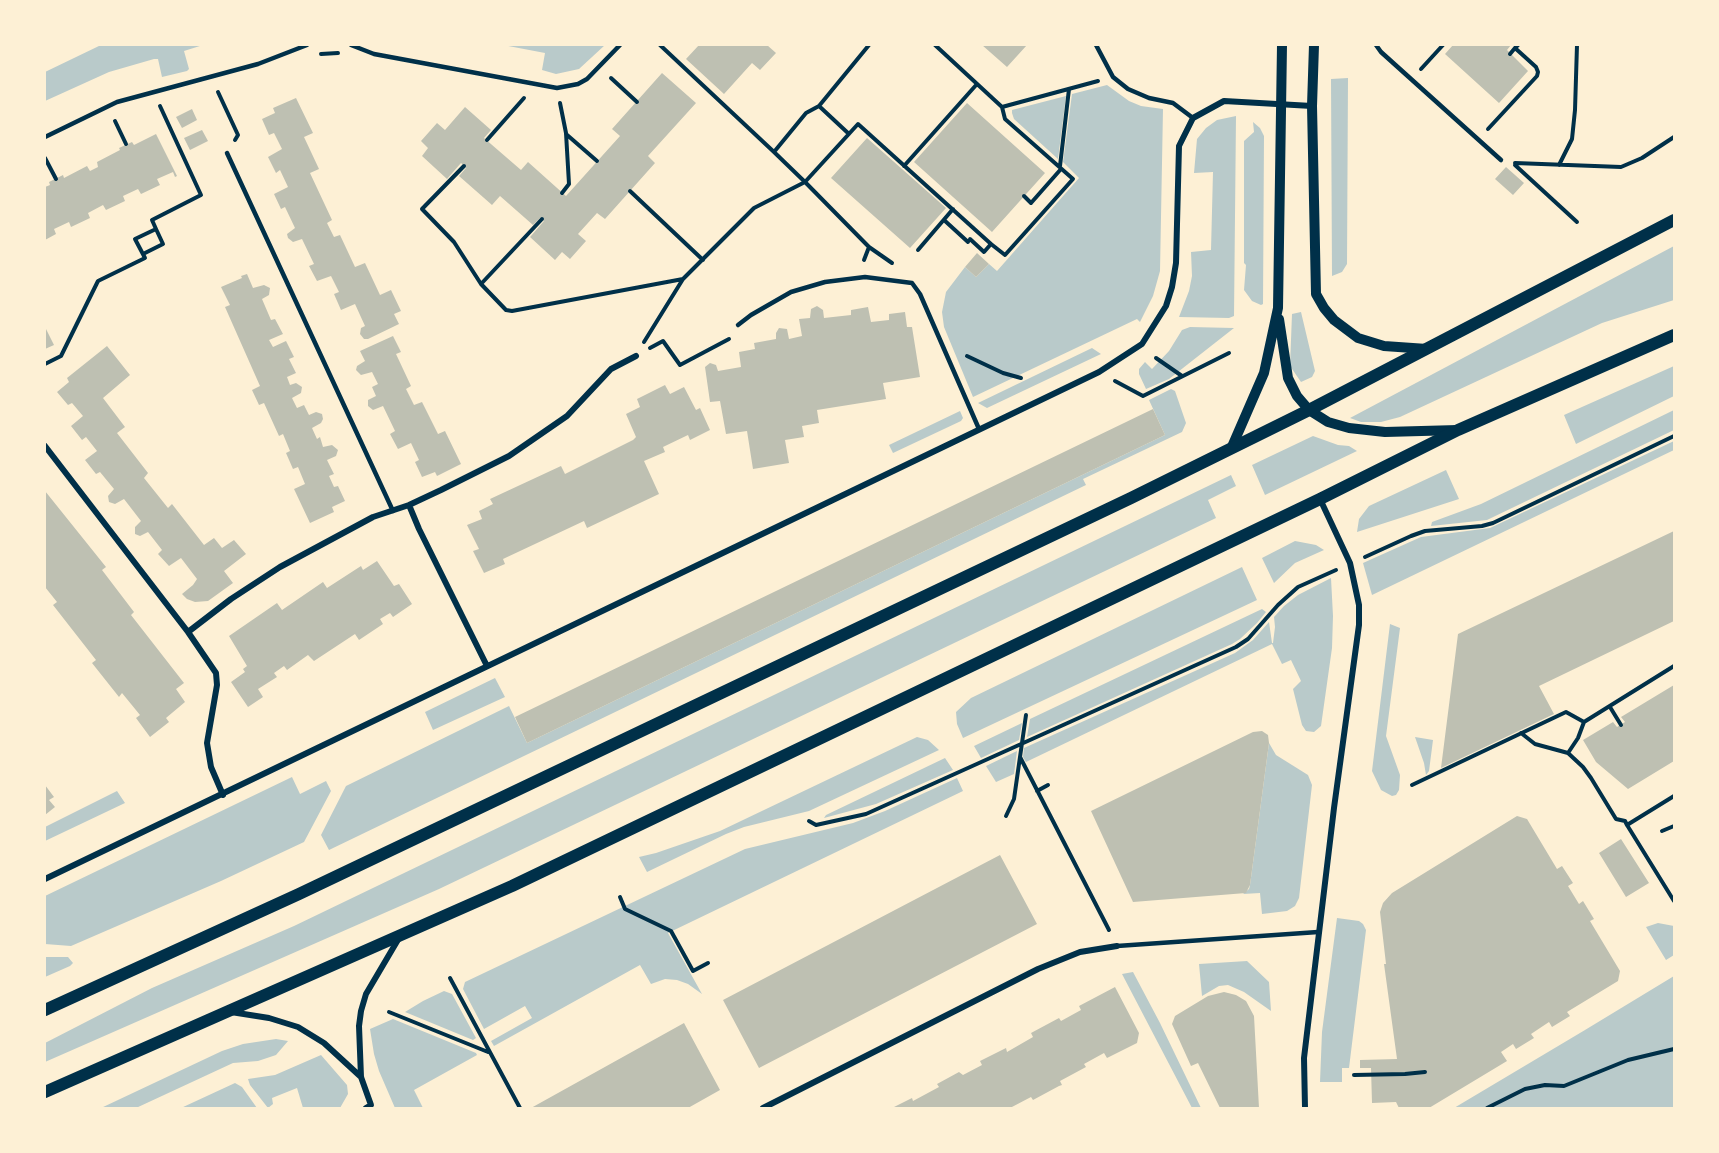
<!DOCTYPE html>
<style>
body{margin:0}
#map{position:relative;width:1719px;height:1153px;overflow:hidden;background:#fdf0d5;font-family:"Nunito Sans",sans-serif}
canvas{display:block}
.frame{position:absolute;inset:0;border:46px solid #fdf0d5;pointer-events:none}
</style>
<div id="map">
<canvas width="1719" height="1153"></canvas>
<div class="frame"></div>
</div>
<script>
const g = document.querySelector('canvas').getContext('2d');
g.lineJoin = 'round';
function paint(path, color) { g.fillStyle = color; g.fill(path, 'evenodd'); }
const shape = rows => new Path2D(rows.map(r => 'M' + r).join(''));
function trace(path, color, width, dash) { g.strokeStyle = color; g.lineWidth = width; g.lineCap = dash ? 'butt' : 'round'; g.setLineDash(dash || []); g.stroke(path); }
paint(shape([
 [101,45,203,45,184,51,189,69,187,71,162,77,158,59,154,59,109,72,45,101,45,72],
 [503,45,605,45,579,69,556,74,542,70,545,53],
 [1348,78,1347,264,1342,272,1332,276,1331,79],
 [1107,85,1129,101,1141,106,1163,109,1160,271,1153,296,1140,322,1137,319,973,397,944,327,942,312,946,292,965,267,976,277,989,264,997,271,1079,178,1063,162,1072,94],
 [1066,96,1058,159,1014,119,1012,113,1012,110],
 [1236,116,1234,316,1229,318,1179,317,1189,291,1192,276,1191,252,1211,250,1213,172,1194,173,1197,139,1206,128,1217,120],
 [1253,122,1260,128,1264,136,1263,304,1261,305,1252,301,1244,290,1246,265,1244,263,1244,141,1254,132],
 [1674,246,1674,300,1602,323,1400,417,1381,422,1361,422,1350,418],
 [1301,312,1315,371,1312,377,1301,382,1290,366,1292,314],
 [1190,327,1234,328,1169,379,1146,389,1139,374,1139,369,1145,362,1152,369,1169,351,1182,330],
 [1092,348,1101,354,987,408,978,403],
 [1674,366,1674,396,1576,444,1564,415],
 [1171,389,1175,391,1186,423,1182,432,1083,479,1086,485,329,850,321,835,346,786,509,706,527,743,1165,435,1149,400],
 [1674,410,1674,430,1487,520,1431,526,1432,522,1481,504],
 [960,411,963,418,961,421,893,453,889,445],
 [1313,436,1338,445,1349,446,1357,451,1265,495,1252,465],
 [1674,441,1674,450,1372,595,1363,563,1421,537,1490,528],
 [1446,470,1459,499,1357,532,1359,519,1369,506],
 [1231,475,1236,486,1208,500,1216,518,439,889,45,1062,45,1043,152,988,294,926],
 [1295,541,1316,545,1324,550,1295,563,1274,583,1262,558],
 [1242,567,1257,600,963,738,957,724,956,712,971,698],
 [1331,578,1333,616,1332,648,1321,726,1314,732,1306,731,1302,725,1293,689,1301,681,1291,660,1282,664,1272,644,1026,762,1023,757,1024,748,1235,653,1253,640,1269,622,1272,643,1273,643,1275,627,1274,617,1284,606,1298,595],
 [1262,609,1266,612,1257,623,1240,639,1232,644,1027,737,1030,719],
 [1390,624,1400,628,1386,736,1400,775,1399,790,1396,795,1392,796,1381,790,1372,771],
 [495,678,505,697,433,730,425,712],
 [1022,723,1019,740,981,758,974,746],
 [917,737,928,740,939,750,809,811,744,827,726,834,647,872,639,857,656,853,720,831],
 [1415,737,1433,740,1429,771,1426,775,1424,763],
 [1269,743,1276,755,1308,775,1312,785,1299,898,1295,906,1287,911,1262,914,1260,893,1243,894,1249,889,1250,885],
 [1017,751,1014,774,996,782,986,766],
 [945,758,953,770,876,804,824,818,826,815],
 [292,777,300,794,326,781,331,791,304,842,221,881,71,946,45,944,45,896],
 [957,778,963,791,668,933,702,994,688,984,677,980,665,979,651,984,640,965,494,1046,491,1041,532,1018,525,1006,484,1029,463,989,465,982,745,849,853,823,885,811],
 [117,791,125,803,45,841,45,827],
 [1337,918,1359,921,1363,924,1366,930,1349,1068,1342,1068,1342,1082,1320,1082,1322,1032],
 [1658,923,1674,926,1674,955,1666,960,1646,927],
 [45,957,68,957,73,963,70,966,45,977],
 [1247,961,1269,982,1271,1011,1244,992,1228,985,1219,986,1202,996,1199,964],
 [1133,972,1160,1023,1201,1108,1192,1108,1122,974],
 [1674,976,1674,1108,1454,1108,1585,1030],
 [444,991,452,994,476,1038,473,1040,405,1012,423,1001],
 [393,1019,476,1053,477,1055,414,1090,423,1108,395,1108,379,1071,374,1054,370,1029],
 [276,1039,288,1041,276,1055,258,1061,233,1063,136,1108,101,1108,222,1051,243,1044],
 [321,1055,347,1085,348,1094,340,1108,303,1108,297,1088,272,1098,273,1104,268,1108,250,1085,248,1079,275,1075],
 [235,1083,242,1087,257,1108,181,1108]
]), '#b9caca');
paint(shape([
 [699,45,767,45,776,53,760,70,752,63,724,94,686,59],
 [982,45,1027,45,1007,67],
 [1453,45,1511,45,1507,50,1528,71,1499,103,1445,54],
 [662,73,696,103,648,156,655,163,605,219,597,213,578,234,586,241,570,259,562,252,555,260,530,237,544,221,540,218,533,225,500,196,492,205,459,176,466,168,461,163,447,179,422,156,428,148,421,141,437,123,445,130,465,107,491,130,484,138,521,170,528,162,566,196,620,136,612,129],
 [296,98,313,133,304,137,319,169,310,173,332,220,327,223,334,237,340,235,355,267,365,263,380,295,391,290,401,311,394,314,399,324,368,339,364,339,360,334,361,328,365,326,355,304,341,310,334,294,339,292,331,276,317,281,309,266,314,264,302,239,293,242,288,238,287,234,295,228,285,207,281,209,274,194,288,187,280,170,276,173,268,157,282,149,274,133,269,135,262,119,275,113,273,108],
 [967,103,1045,173,992,232,914,162],
 [192,109,197,120,182,128,176,117],
 [202,130,208,141,190,150,184,138],
 [156,134,177,176,175,177,173,172,157,179,160,185,141,194,138,189,123,196,125,201,106,210,103,205,88,213,90,218,71,227,69,222,54,229,56,234,45,240,45,187,50,185,49,182,63,175,64,178,87,166,90,171,98,167,97,162,120,150,119,148,132,142,134,145],
 [867,138,946,208,910,248,831,178],
 [1506,167,1524,183,1513,195,1495,179],
 [977,253,989,264,976,277,965,267],
 [247,274,253,288,264,285,270,288,269,295,262,299,271,320,275,319,283,334,269,340,273,347,286,341,294,357,289,359,296,373,287,377,290,385,296,383,302,387,301,393,292,398,297,408,304,405,309,415,316,412,322,414,323,419,321,423,312,428,317,439,320,437,323,447,332,445,338,450,336,456,327,460,334,474,329,476,334,487,338,486,345,501,332,507,334,512,310,523,294,489,305,484,298,467,293,469,286,453,290,451,283,434,279,436,264,403,259,405,252,390,260,386,225,307,230,305,221,287,242,278,241,276],
 [817,306,823,310,824,318,851,315,851,310,868,307,871,322,889,320,889,314,905,312,907,327,912,327,920,377,883,383,886,399,817,410,819,423,802,426,804,437,785,440,789,463,753,469,747,431,726,434,720,401,710,402,705,367,710,363,716,365,718,371,741,367,739,352,755,349,754,343,776,339,776,333,779,328,787,329,789,339,802,336,799,319,810,318,811,309],
 [45,327,54,345,45,349],
 [393,336,401,352,396,354,411,386,406,389,414,405,422,402,438,434,445,431,461,464,437,476,435,472,422,477,415,462,419,460,411,443,398,449,390,434,395,431,383,406,373,410,368,406,368,400,376,396,372,387,378,384,372,372,361,375,356,370,357,366,365,361,360,351],
 [107,346,130,375,103,398,125,427,117,433,148,473,144,478,168,508,172,504,204,545,214,538,222,548,234,540,246,554,224,571,233,583,208,601,195,602,187,599,182,594,193,585,197,579,181,558,169,566,158,554,162,550,148,532,140,536,135,534,135,527,141,521,124,499,115,504,109,502,108,496,114,489,100,472,96,474,85,460,97,451,86,437,82,440,71,426,83,416,72,403,68,405,57,392,69,382,67,378],
 [665,385,670,394,684,387,696,410,700,408,710,430,690,440,688,435,663,447,665,452,644,461,659,494,587,528,584,521,503,559,505,564,484,573,473,551,479,549,467,525,482,519,479,511,493,504,490,499,561,466,565,474,633,440,636,437,626,414,640,407,637,399],
 [1153,409,1165,435,527,743,515,717],
 [45,491,106,567,102,570,134,612,131,615,184,683,176,689,185,702,166,718,169,722,150,737,136,718,140,715,122,693,119,697,92,663,96,660,53,605,57,602,45,587],
 [1674,531,1674,621,1539,686,1554,714,1441,768,1458,634],
 [377,561,394,586,399,584,412,604,393,617,390,613,380,619,383,624,359,640,355,634,314,661,308,655,287,670,284,666,274,673,277,677,258,689,263,697,248,707,231,682,245,672,243,669,247,666,229,636,277,603,282,610,323,582,327,588,361,566,363,570],
 [1674,685,1674,761,1628,789,1596,762,1583,740,1613,722,1617,727,1625,722,1621,717],
 [1262,731,1268,735,1269,743,1250,885,1246,893,1133,902,1091,811,1253,732],
 [45,785,54,797,49,800,55,807,45,815],
 [1517,816,1527,819,1557,869,1562,866,1573,883,1568,886,1579,904,1583,901,1594,919,1590,921,1620,971,1618,981,1567,1012,1570,1016,1552,1027,1549,1022,1531,1034,1534,1038,1516,1049,1513,1044,1501,1052,1507,1061,1429,1108,1399,1108,1396,1102,1372,1103,1371,1068,1360,1068,1360,1060,1397,1059,1384,964,1386,964,1380,912,1383,903,1392,893],
 [1621,839,1649,883,1626,897,1599,853],
 [1000,855,1037,924,759,1068,723,1000],
 [1115,987,1139,1033,1137,1043,1107,1058,1104,1053,1084,1064,1086,1067,1060,1081,1062,1085,1059,1086,1033,1100,1031,1097,1010,1108,892,1108,912,1098,913,1101,939,1087,937,1084,959,1072,963,1075,982,1065,980,1061,1006,1048,1007,1052,1033,1037,1031,1033,1059,1018,1061,1021,1081,1010,1079,1006],
 [1224,992,1236,995,1246,1001,1254,1016,1259,1108,1220,1108,1198,1063,1191,1066,1172,1024,1175,1016,1208,996],
 [684,1023,720,1090,688,1108,531,1108]
]), '#bec0b2');
trace(shape([
 [660,45,774,152],
 [935,45,1002,107,1098,81],
 [321,54,338,53],
 [1510,54,1515,48],
 [1421,69,1443,45],
 [611,78,637,102],
 [218,92,238,135,235,140],
 [560,103,566,133,569,184,562,193],
 [819,106,849,134],
 [115,121,126,144],
 [1488,129,1537,76,1538,72,1536,67,1515,48,1518,45],
 [566,134,597,161],
 [487,140,524,98],
 [45,158,56,179],
 [1515,163,1621,167,1642,158,1674,137],
 [1515,165,1577,222],
 [1559,165,1572,139,1575,110,1577,45],
 [464,166,422,209,454,242,481,284],
 [904,166,977,84],
 [1060,166,1069,89],
 [630,191,703,260],
 [1024,196,1031,203,1061,169],
 [542,219,481,284,506,310,512,311,683,279],
 [944,220,968,242],
 [970,239,984,252,991,244,1005,255,1073,179,1005,119,1002,107],
 [918,250,953,209],
 [143,254,163,244,156,229],
 [864,260,869,247],
 [892,263,869,247,805,182,858,124,991,244],
 [644,342,683,279,754,208,805,182,774,152,806,113,819,106,869,45],
 [650,348,663,341,680,365,729,339],
 [967,356,1003,373,1021,378],
 [1156,358,1182,376],
 [45,364,61,356,98,281,145,258,135,239,156,229,152,220,201,195,160,106],
 [1115,381,1143,396,1229,353],
 [1365,557,1411,536,1425,531,1482,526,1493,523,1674,436],
 [1610,707,1621,725],
 [1521,733,1535,744,1568,753,1578,738,1584,722,1674,666],
 [1568,753,1583,767,1591,778,1616,819,1625,821,1627,825,1674,796],
 [1020,757,1109,930],
 [1412,785,1566,712,1584,722],
 [1037,791,1048,785],
 [1006,816,1014,799,1026,715],
 [809,821,816,825,866,814,1236,647,1248,639,1278,605,1298,587,1336,570],
 [1627,825,1674,901],
 [1662,831,1674,826],
 [620,897,625,909,671,931,693,971,708,963],
 [450,978,520,1108],
 [389,1012,488,1052],
 [1354,1075,1405,1074,1425,1072],
 [1487,1108,1525,1089,1545,1085,1564,1086,1628,1060,1674,1049]
]), '#003049', 4);
trace(shape([
 [351,45,374,54,557,88,578,84,587,79,620,45],
 [1096,45,1113,77,1128,89,1149,98,1173,103,1193,118],
 [1376,45,1381,52,1501,160],
 [45,137,117,102,258,64,307,45],
 [227,153,393,511],
 [738,325,751,315,791,292,825,282,865,277,912,283,920,294,979,429],
 [1117,946,1318,932]
]), '#003049', 4.5);
trace(shape([
 [45,446,188,632,216,673,217,685,207,743,211,767,223,795],
 [409,505,419,529,487,666],
 [188,632,231,599,280,567,373,517,409,505,441,490,509,456,567,416,611,369,636,356],
 [45,879,1099,372,1142,344,1166,306,1172,287,1176,263,1179,146,1193,118,1224,101,1312,106],
 [231,1012,269,1018,298,1027,324,1043,361,1077],
 [366,1108,371,1105,361,1077,359,1026,361,1011,366,994,399,938],
 [763,1108,1038,969,1080,952,1117,946],
 [1305,1108,1304,1058,1334,808,1359,625,1359,605,1350,563,1320,499]
]), '#003049', 6);
trace(shape([
 [1314,45,1312,106,1316,294,1324,308,1334,320,1358,338,1384,346,1427,349],
 [1279,319,1288,378,1297,396,1309,410,1328,422,1349,428,1385,432,1458,430],
 [1231,449,1264,373,1278,308,1282,45]
]), '#003049', 10);
trace(shape([
 [45,1010,299,894,1131,498,1309,410,1674,220],
 [45,1092,512,886,1320,499,1458,430,1674,335]
]), '#003049', 12);
</script>
